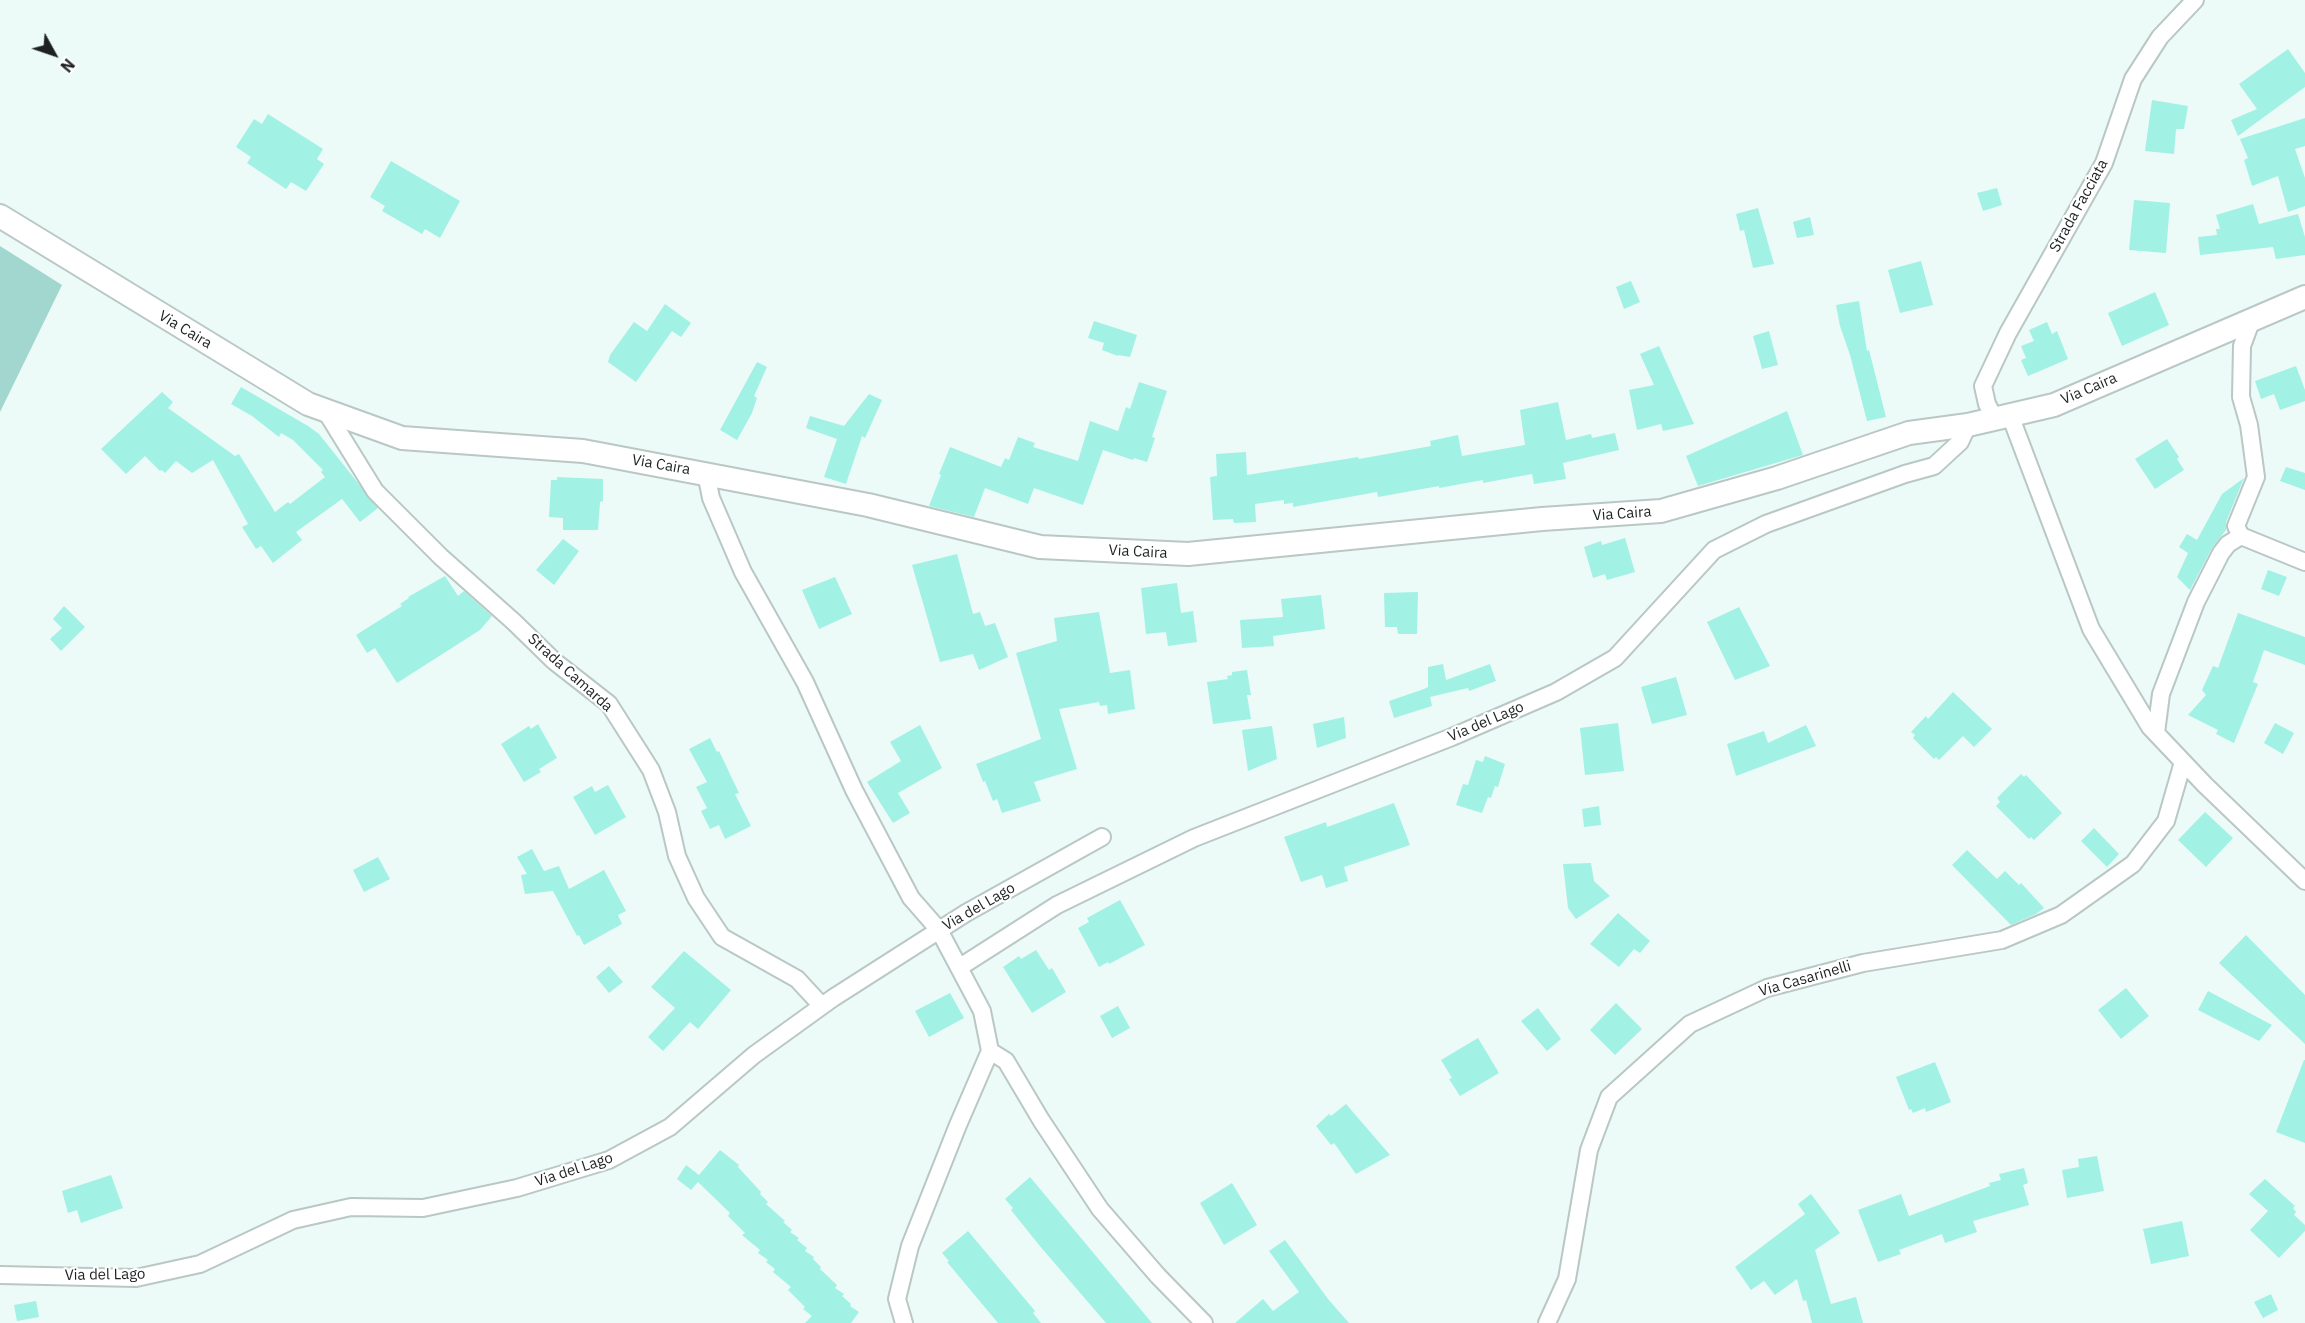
<!DOCTYPE html>
<style>
body{margin:0}
#map{position:relative;width:2305px;height:1323px;overflow:hidden;background:#ecfbf8;font-family:"IBM Plex Sans",sans-serif}
canvas{display:block}
.north{position:absolute;left:24px;top:24px;width:60px;height:60px;-webkit-text-stroke:4px #fff;paint-order:stroke;rotate:130deg;font-size:16px;font-weight:700;line-height:24px;text-align:center;color:#1d2221}
.north::after{content:'';display:block;margin:auto;width:21px;height:27px;background:#1d2221;clip-path:polygon(50% 0,100% 100%,50% 72%,0 100%)}
</style>
<div id="map">
<canvas width="2305" height="1323"></canvas>
<div class="north">N</div>
</div>
<script>
const g = document.querySelector('canvas').getContext('2d');
g.lineJoin = 'round';
function paint(path, color) { g.fillStyle = color; g.fill(path, 'evenodd'); }
const shape = rows => new Path2D(rows.map(r => 'M' + r).join(''));
function trace(path, color, width, dash) { g.strokeStyle = color; g.lineWidth = width; g.lineCap = dash ? 'butt' : 'round'; g.setLineDash(dash || []); g.stroke(path); }
function drawText(font, color, halo, rows, align = 'center') {
  g.font = font + ' "IBM Plex Sans",sans-serif'; g.lineWidth = 4.5; g.setLineDash([]); g.textBaseline = 'middle'; g.strokeStyle = halo; g.fillStyle = color; for (const [text, x, y, turn = 0] of rows) {
    g.save(); g.translate(x, y); g.rotate((+turn || 0) * Math.PI / 180); g.textAlign = isNaN(turn) ? turn : align; if (halo) g.strokeText(text, 0, 0); g.fillText(text, 0, 0); g.restore();
  }
}
paint(shape([
 [0,246,62,285,0,412]
]), '#a1d7ce');
paint(shape([
 [2288,49,2305,73,2305,87,2238,136,2231,120,2257,109,2239,84],
 [2152,100,2188,106,2184,129,2176,129,2174,154,2145,151],
 [268,114,323,149,317,159,324,164,306,191,291,182,286,189,247,163,251,157,236,147,254,119,262,124],
 [2305,118,2305,146,2295,149,2305,178,2305,206,2288,212,2278,176,2252,186,2244,160,2248,158,2240,139],
 [391,161,460,201,440,238,425,229,422,234,382,211,385,206,370,197],
 [1997,188,2002,205,1983,211,1977,193],
 [2134,200,2170,203,2166,253,2129,250],
 [2253,204,2259,224,2298,214,2305,237,2305,255,2276,259,2273,247,2200,255,2198,237,2217,235,2216,229,2220,229,2216,215],
 [1758,208,1774,264,1753,268,1744,230,1740,231,1736,214],
 [1810,217,1814,235,1797,238,1793,222],
 [1921,261,1933,305,1900,313,1888,270],
 [1631,281,1640,302,1624,309,1616,287],
 [2155,292,2169,325,2122,346,2108,313],
 [1859,301,1867,351,1869,350,1886,417,1867,421,1850,355,1840,326,1836,305],
 [665,304,691,323,681,337,672,331,636,382,608,362,610,355,634,322,647,331],
 [1094,321,1137,335,1130,357,1118,355,1118,356,1102,350,1104,343,1088,338],
 [2047,322,2052,334,2057,331,2068,359,2028,376,2021,360,2026,358,2021,346,2034,341,2029,330],
 [1769,331,1778,365,1762,369,1753,336],
 [1659,346,1694,424,1663,431,1661,424,1637,430,1629,390,1654,385,1640,354],
 [757,362,767,367,754,396,757,398,752,413,737,440,720,430],
 [2296,366,2305,390,2305,401,2280,410,2274,394,2261,399,2255,381],
 [1139,382,1167,391,1152,437,1155,438,1147,462,1134,458,1133,460,1103,450,1083,505,1034,488,1028,504,985,488,974,517,929,506,941,475,939,474,950,447,1001,467,1005,458,1009,460,1018,437,1035,443,1033,447,1078,461,1090,421,1118,431,1126,407,1130,409],
 [241,387,308,426,319,434,378,508,360,522,342,499,296,532,302,540,273,563,261,546,256,549,242,527,248,524,213,460,192,473,176,461,165,473,162,470,160,471,145,456,126,474,101,449,162,392,173,402,168,408,235,456,239,454,275,512,288,502,290,504,325,477,321,472,323,470,293,440,281,433,279,437,252,416,231,404],
 [869,394,882,400,865,438,862,436,846,484,824,477,837,439,806,428,810,416,844,426],
 [1558,402,1566,440,1591,434,1592,438,1615,433,1619,450,1563,463,1566,479,1534,484,1532,474,1483,483,1483,480,1439,488,1439,486,1378,497,1377,492,1293,507,1293,503,1284,504,1284,500,1255,504,1256,522,1234,523,1233,519,1213,520,1210,477,1217,476,1216,454,1246,452,1247,475,1358,457,1359,459,1431,446,1430,441,1458,435,1462,456,1525,445,1520,410],
 [1787,411,1803,455,1698,486,1686,456],
 [2167,439,2179,457,2177,459,2184,470,2155,489,2135,459],
 [2286,467,2305,473,2305,490,2280,481],
 [557,477,603,479,603,501,600,502,598,530,563,530,563,518,549,517,551,480,557,480],
 [2244,478,2226,522,2226,530,2212,548,2190,590,2177,577,2188,553,2179,547,2187,534,2197,540,2222,494],
 [1625,538,1635,572,1607,580,1605,574,1593,578,1584,547,1601,541,1602,545],
 [563,539,579,551,554,585,536,570],
 [957,554,973,614,980,612,985,626,995,623,1008,657,979,670,973,654,940,662,912,565],
 [2268,570,2287,577,2279,596,2261,589],
 [445,576,458,596,464,591,492,616,480,630,397,683,375,648,367,653,356,635,402,606,400,604,409,598,408,597],
 [835,577,852,614,819,629,802,590],
 [1177,583,1181,613,1193,611,1197,642,1168,646,1166,632,1146,634,1141,588],
 [1418,592,1417,634,1398,634,1397,627,1385,627,1384,593],
 [1321,595,1325,629,1273,636,1274,646,1242,648,1240,620,1283,617,1281,599],
 [64,606,85,627,61,651,50,639,62,628,53,619],
 [1739,607,1770,666,1735,680,1707,622],
 [1099,612,1110,673,1130,670,1135,709,1108,714,1107,705,1100,706,1099,702,1059,709,1077,769,1034,782,1041,801,1002,813,997,799,993,801,985,781,983,782,976,764,1041,739,1016,653,1057,641,1054,618],
 [2238,613,2305,637,2305,665,2264,650,2253,682,2258,684,2234,743,2216,734,2218,730,2188,715,2206,695,2202,690,2213,666,2218,668],
 [1443,664,1446,680,1490,664,1496,681,1469,691,1468,688,1430,697,1432,706,1394,718,1389,701,1424,689,1428,687,1428,667],
 [1247,670,1251,695,1247,695,1251,719,1213,724,1207,682,1228,679,1227,676,1232,675,1232,672],
 [1676,677,1687,715,1652,724,1641,687],
 [1953,692,1992,729,1974,747,1963,736,1939,760,1936,757,1934,759,1913,738,1915,735,1911,732,1926,716,1928,719],
 [1344,717,1346,738,1317,748,1313,724],
 [1618,723,1624,771,1585,775,1580,728],
 [2275,723,2294,733,2283,754,2264,743],
 [538,724,557,758,539,769,541,772,524,782,501,744,529,726,531,729],
 [920,725,942,768,898,793,910,813,893,823,867,782,901,761,890,742],
 [1806,725,1816,746,1736,776,1727,744,1764,731,1768,743],
 [1272,726,1277,759,1248,771,1242,730],
 [710,738,717,752,719,751,739,793,735,794,751,826,725,839,719,825,710,829,701,811,707,808,696,787,707,782,689,749],
 [1485,756,1505,764,1498,787,1495,786,1491,798,1488,797,1482,813,1456,805,1463,784,1468,785,1476,760,1483,762],
 [2021,774,2024,777,2026,775,2062,813,2034,840,2031,837,2029,839,1996,806,2000,802,1997,798],
 [608,785,626,817,595,835,573,797,592,786,595,792],
 [1394,803,1410,845,1344,867,1348,881,1326,888,1322,875,1301,882,1284,837,1326,822,1327,827],
 [1599,806,1601,825,1584,827,1582,809],
 [2205,812,2233,838,2206,867,2178,840],
 [2094,828,2119,854,2107,867,2081,841],
 [532,849,544,871,559,866,569,889,604,870,626,911,618,915,622,924,584,945,579,935,577,936,553,891,525,894,521,875,527,874,517,857],
 [1967,850,1997,879,2005,871,2019,885,2021,883,2044,908,2036,914,2011,925,1952,865],
 [378,857,390,879,364,892,353,870],
 [1591,863,1594,881,1610,896,1576,919,1568,908,1563,864],
 [1120,900,1145,945,1109,964,1108,962,1099,967,1078,928,1089,922,1087,918],
 [1618,913,1650,941,1640,953,1634,949,1619,967,1590,944],
 [2246,935,2305,995,2305,1044,2219,963],
 [1036,950,1049,970,1052,968,1066,992,1032,1013,1003,967,1019,956,1021,959],
 [684,951,731,990,698,1029,690,1022,663,1051,648,1037,675,1008,651,987],
 [609,966,623,982,609,993,596,977],
 [2126,988,2149,1016,2121,1039,2098,1010],
 [2208,991,2272,1025,2259,1041,2198,1010],
 [950,993,964,1018,929,1037,915,1011],
 [1616,1003,1642,1029,1615,1055,1590,1030],
 [1118,1006,1130,1028,1112,1038,1100,1016],
 [1538,1008,1561,1039,1547,1051,1521,1021],
 [1478,1038,1499,1073,1460,1096,1449,1079,1452,1078,1441,1060],
 [2304,1060,2305,1060,2305,1143,2276,1132],
 [1935,1062,1951,1102,1934,1109,1926,1112,1925,1108,1913,1113,1911,1109,1909,1110,1896,1077],
 [1346,1104,1390,1155,1356,1174,1334,1143,1331,1145,1316,1126,1329,1114,1331,1116],
 [720,1150,739,1165,738,1167,761,1192,760,1194,768,1202,766,1204,785,1221,783,1222,792,1230,790,1232,799,1238,797,1240,807,1248,805,1251,814,1257,813,1259,821,1267,820,1269,837,1285,835,1288,844,1294,842,1296,851,1304,850,1306,859,1312,851,1323,805,1323,812,1316,803,1309,805,1307,788,1290,791,1287,773,1272,775,1269,766,1262,768,1260,758,1253,760,1250,742,1235,745,1233,728,1216,730,1213,698,1182,691,1190,677,1179,686,1165,699,1175],
 [2097,1156,2104,1191,2067,1198,2062,1170,2079,1167,2078,1159],
 [2024,1168,2028,1183,2023,1185,2029,1205,1973,1221,1977,1232,1945,1243,1942,1234,1899,1250,1901,1254,1878,1262,1858,1210,1901,1194,1909,1216,1990,1186,1989,1183,2001,1180,1999,1174],
 [111,1175,123,1208,81,1223,77,1210,68,1213,62,1191],
 [1030,1177,1152,1323,1106,1323,1039,1245,1011,1210,1013,1208,1005,1199],
 [2265,1179,2295,1206,2293,1208,2296,1212,2294,1215,2305,1225,2305,1231,2279,1258,2250,1230,2268,1211,2249,1194],
 [1232,1183,1257,1225,1224,1245,1200,1203],
 [1811,1194,1840,1233,1815,1250,1831,1304,1856,1297,1863,1323,1812,1323,1806,1300,1803,1301,1797,1279,1775,1295,1764,1281,1751,1290,1735,1267,1805,1214,1798,1204],
 [2182,1221,2189,1256,2151,1264,2143,1229],
 [968,1231,1035,1311,1033,1313,1041,1323,998,1323,947,1262,949,1261,942,1253],
 [1285,1240,1328,1299,1349,1323,1235,1323,1263,1299,1273,1311,1299,1292,1269,1251],
 [2271,1294,2278,1310,2263,1318,2254,1302],
 [36,1301,39,1317,17,1321,14,1305]
]), '#a1f1e5');
const street = shape([
 [2252,319,2242,346,2241,397,2249,425,2256,477,2236,526,2241,536,2305,562],
 [325,410,375,491,441,557,514,622,554,661,609,704,651,770,667,812,677,856,696,898,722,937,797,979,822,1006],
 [2010,415,2091,629,2150,727,2205,785,2305,881],
 [1995,419,1987,404,1983,386,2008,333,2104,163,2133,79,2160,37,2195,0],
 [706,473,711,498,743,572,805,682,854,790,911,898,939,930,982,1011,990,1051,958,1125,910,1246,897,1299,904,1323],
 [2156,733,2161,694,2196,602,2221,553,2228,544,2241,536],
 [960,967,1057,905,1194,838,1452,737,1556,692,1615,658,1714,550,1766,524,1905,474,1934,466,1960,442,1968,425],
 [990,1051,1006,1061,1041,1120,1100,1209,1158,1276,1204,1323],
 [0,1275,136,1278,200,1264,293,1220,351,1207,423,1208,517,1188,609,1160,670,1127,754,1055,833,998,966,913,1102,837],
 [1547,1323,1567,1279,1589,1150,1609,1097,1690,1024,1767,988,1863,963,2002,940,2061,915,2133,864,2166,821,2183,762]
]);
const secondary = shape([
 [0,216,308,404,402,438,583,451,868,505,1040,547,1188,554,1542,519,1661,511,1777,478,1909,433,1968,425,2054,405,2305,297]
]);
trace(street, '#b9c7c5', 20);
trace(secondary, '#b9c7c5', 26);
trace(street, '#fff', 16);
trace(secondary, '#fff', 22);
drawText('15px', '#1d2221', '#fff', [
 ["Strada Facciata",2079,206,-61],
 ["Via Caira",185,330,31],
 ["Via Caira",2089,389,-23],
 ["Via Caira",661,465,10],
 ["Via Caira",1622,514,-4],
 ["Via Caira",1138,552,3],
 ["Strada Camarda",570,673,42],
 ["Via del Lago",1486,722,-23],
 ["Via del Lago",979,907,-30],
 ["Via Casarinelli",1805,979,-16],
 ["Via del Lago",574,1170,-18],
 ["Via del Lago",105,1275,-1]
]);
</script>
